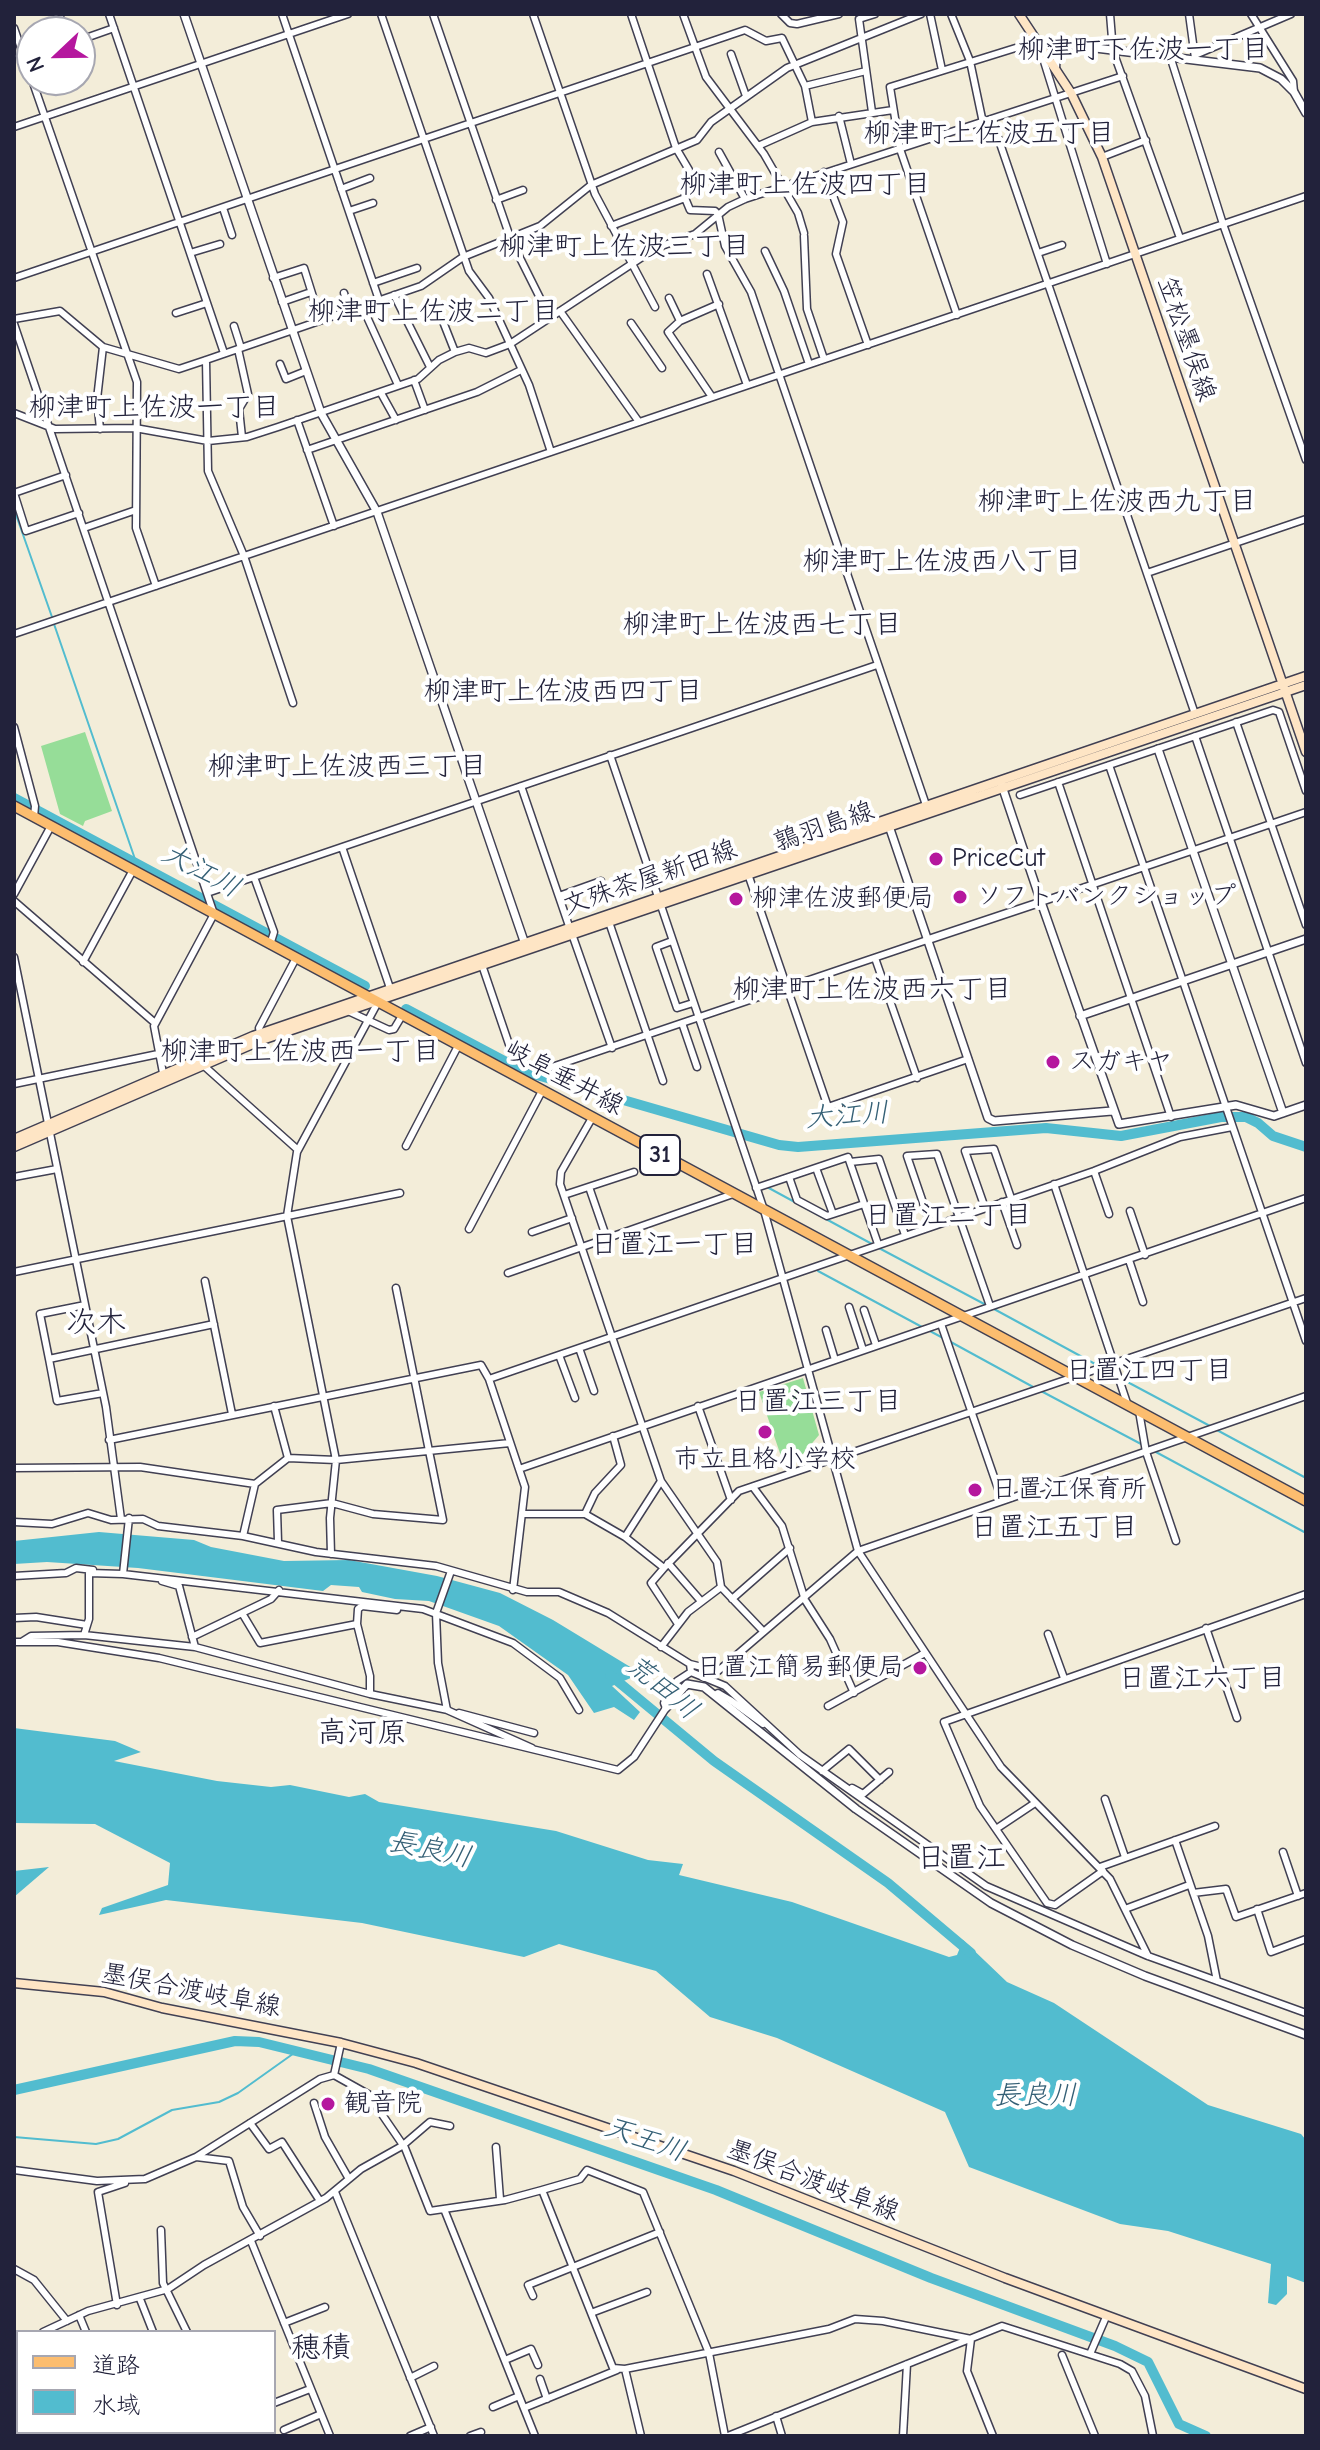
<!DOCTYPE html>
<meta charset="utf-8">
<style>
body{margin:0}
#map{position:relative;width:1320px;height:2450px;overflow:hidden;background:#f3edd9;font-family:"Comic Neue","Klee One",sans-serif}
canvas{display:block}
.frame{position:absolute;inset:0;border:16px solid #22223b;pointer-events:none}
.legend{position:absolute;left:16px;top:2330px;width:260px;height:104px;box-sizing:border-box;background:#fff;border:2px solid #a7a7b1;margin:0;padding:10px 14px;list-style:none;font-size:24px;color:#22223b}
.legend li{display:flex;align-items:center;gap:16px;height:40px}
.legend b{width:40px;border:2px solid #a7a7b1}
.north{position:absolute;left:16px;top:16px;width:80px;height:80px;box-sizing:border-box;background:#fff;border:2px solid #a7a7b1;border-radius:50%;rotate:248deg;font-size:22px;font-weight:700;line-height:32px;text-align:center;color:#22223b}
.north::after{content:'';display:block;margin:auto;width:28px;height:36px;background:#b5179e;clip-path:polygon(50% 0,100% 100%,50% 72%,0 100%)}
</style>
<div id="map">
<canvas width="1320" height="2450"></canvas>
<div class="frame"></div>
<ul class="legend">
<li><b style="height:10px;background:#fcbd6f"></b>道路</li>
<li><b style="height:22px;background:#52bccf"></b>水域</li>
</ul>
<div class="north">N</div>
</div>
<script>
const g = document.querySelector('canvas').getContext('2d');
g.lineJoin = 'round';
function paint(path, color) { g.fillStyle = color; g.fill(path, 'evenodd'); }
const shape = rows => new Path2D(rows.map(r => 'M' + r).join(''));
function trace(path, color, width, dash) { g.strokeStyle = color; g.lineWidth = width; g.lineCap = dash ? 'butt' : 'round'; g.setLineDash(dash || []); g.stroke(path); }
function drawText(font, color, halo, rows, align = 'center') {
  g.font = font + ' "Comic Neue","Klee One",sans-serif'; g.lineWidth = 8; g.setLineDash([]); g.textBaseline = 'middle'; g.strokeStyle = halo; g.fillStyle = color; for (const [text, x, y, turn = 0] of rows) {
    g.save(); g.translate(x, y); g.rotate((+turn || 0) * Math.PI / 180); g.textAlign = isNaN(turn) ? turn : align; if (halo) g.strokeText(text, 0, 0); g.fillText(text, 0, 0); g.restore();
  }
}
paint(shape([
 [85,732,112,811,85,821,83,826,60,814,41,746],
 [803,1378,819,1435,803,1454,782,1459,759,1392]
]), '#96dd98');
paint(shape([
 [99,1532,194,1540,211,1547,284,1561,349,1560,437,1576,500,1593,553,1620,660,1685,655,1691,633,1677,612,1686,640,1712,634,1720,614,1707,594,1713,568,1675,499,1626,429,1601,395,1599,362,1592,359,1587,331,1585,323,1591,138,1568,47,1562,14,1564,14,1541],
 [14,1728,115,1741,141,1752,114,1761,217,1781,271,1787,290,1785,349,1797,365,1794,379,1802,556,1831,648,1860,683,1864,679,1875,792,1902,949,1957,957,1955,963,1940,1007,1982,1054,2003,1208,2105,1301,2134,1306,2140,1306,2283,1287,2276,1287,2294,1276,2305,1268,2303,1271,2264,1168,2231,1120,2224,969,2167,945,2112,777,2038,710,2017,656,1971,559,1944,524,1957,362,1923,166,1900,99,1915,102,1908,168,1885,170,1863,95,1824,14,1823],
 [49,1867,14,1897,14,1871]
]), '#52bccf');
trace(shape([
 [14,509,52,617],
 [54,624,136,862],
 [767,1187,872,1244],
 [877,1247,988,1306],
 [818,1271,922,1327],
 [994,1309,1097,1365],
 [928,1330,943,1338],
 [949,1341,1035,1388],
 [1120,1378,1210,1426],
 [1041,1391,1141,1444],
 [1215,1429,1306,1478],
 [1154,1451,1306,1533],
 [14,2137,96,2144,118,2139,172,2110,219,2102,238,2093,297,2051]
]), '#52bccf', 2);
trace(shape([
 [14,798,365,986],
 [406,1009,523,1071,779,1145,798,1147,1046,1128,1121,1136,1221,1117,1246,1117,1258,1123,1273,1136,1306,1147],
 [610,1675,714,1761,888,1883,971,1953],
 [14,2090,235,2041,259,2042,369,2069,716,2190,931,2278,1115,2346,1148,2362,1179,2424,1206,2436]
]), '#52bccf', 10);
const minor = shape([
 [59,14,65,32],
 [109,14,224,353],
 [282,14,379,300],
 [381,14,469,271,489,298,529,385,551,452],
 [433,14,511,240,550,318],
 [533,14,595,194,655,307],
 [631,14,676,148,689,170,685,178,685,198,690,210,715,211,718,214,725,246,751,292,926,805],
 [683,14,706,77,764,154,798,213,804,233],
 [781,14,790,23,797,24,839,14],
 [930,14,942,70],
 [951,14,970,61,983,123],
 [1110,14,1113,51,1180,238],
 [1189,14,1195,58],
 [1251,14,1293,81,1294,92],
 [14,28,137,382,136,528,156,586],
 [80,40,114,28],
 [731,54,746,96],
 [1042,55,1107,264],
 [1195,55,1291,14],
 [1170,56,1223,224,1306,460],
 [1056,68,1057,53,1067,46],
 [805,86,866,71],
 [872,112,859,19,875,14],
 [839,116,851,164],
 [992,120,1195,714],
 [812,122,893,110],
 [14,127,348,14],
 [719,152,745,199],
 [1102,157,1146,140],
 [824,172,843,222,836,254,868,345],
 [341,189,370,178],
 [496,200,523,190],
 [223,208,232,235],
 [349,211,373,203],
 [611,226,685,198],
 [804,236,807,309,824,359],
 [765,251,784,291,809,364],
 [190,253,220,244],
 [1038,253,1062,245],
 [707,274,747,385],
 [14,278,745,30,766,41,782,38,805,86,812,122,758,146],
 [273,278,304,268,315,303],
 [373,283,417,268],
 [344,293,349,311],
 [394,295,430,367],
 [669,298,680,321],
 [282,302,311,292],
 [362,306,398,385],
 [560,311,639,422],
 [176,313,207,303],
 [957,315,900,149,890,87,1038,41,1039,44],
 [14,319,60,311,103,347,179,369,206,360,421,286,463,257,540,226,591,185,697,140,711,122,787,68,921,14],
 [442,319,455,352],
 [631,323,662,368],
 [14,324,214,914,154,1026,163,1073],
 [234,326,241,348],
 [238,349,248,394,239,409,242,437],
 [206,360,208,471,244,556,293,703],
 [280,364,286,379,306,371],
 [414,380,425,410],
 [381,393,396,420],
 [712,397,668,332,680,321,719,304],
 [14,413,55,429,135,428,208,441,247,437,278,427,418,379,439,360,455,352,469,348,486,353,510,344,656,248,695,234,728,207,745,199,1123,76],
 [297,420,334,526],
 [100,429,97,399,103,347],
 [307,450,477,392,521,370],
 [14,493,26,531,79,513],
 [14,493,66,475],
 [84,528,136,510],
 [1147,573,1306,519],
 [14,634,1306,196],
 [1236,722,1306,925],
 [14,727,35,806,34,817],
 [1195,736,1306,1063],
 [610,755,764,1210,858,1551,1001,1767,1110,1879,1148,1956],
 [1109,765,1306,1341],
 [1058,782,1171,1117],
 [521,786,569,926],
 [1020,795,1273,710,1279,712,1306,791],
 [342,847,390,988],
 [748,874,828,1107,968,1059],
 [254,877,274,932,270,945],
 [207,893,877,665],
 [14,894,51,826],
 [559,896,601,881],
 [14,901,155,1023],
 [1041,902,1306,812],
 [609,922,663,1081],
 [572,934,612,1048],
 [672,941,656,947,677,1008,693,1003],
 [14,957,106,1407,121,1519],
 [875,958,917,1078],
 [83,962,133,870],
 [482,965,514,1059,543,1070,927,940],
 [348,1011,389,1030,394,1029,403,1014],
 [682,1023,697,1067],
 [260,1033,259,1028,296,958],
 [203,1065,298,1150],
 [14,1084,158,1054],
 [592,1118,561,1172,560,1184,661,1481,717,1562,721,1587,763,1631],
 [406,1146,458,1046],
 [850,1162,879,1159,905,1235],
 [816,1168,833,1214],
 [1094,1171,1109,1214],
 [14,1177,57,1169],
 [789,1177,797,1200,827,1216,864,1204],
 [1054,1184,1128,1406],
 [589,1187,607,1239],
 [756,1188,848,1157,878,1244],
 [564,1195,634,1172],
 [1002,1202,1017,1245],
 [985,1208,965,1151,994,1149,1011,1198],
 [1130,1211,1145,1255],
 [931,1226,907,1156,937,1154,990,1306],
 [469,1229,542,1091],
 [532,1232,572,1218],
 [1129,1260,1143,1302],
 [14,1272,400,1193],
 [508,1273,733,1194],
 [205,1281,232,1414],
 [849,1307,863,1350],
 [864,1310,876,1345],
 [941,1324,1002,1500],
 [826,1330,835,1360],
 [579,1348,594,1391],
 [559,1355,575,1398],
 [49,1359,40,1314,85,1305],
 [489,1379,1094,1171,1180,1137,1232,1127],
 [103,1393,57,1401,49,1359,214,1324],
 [274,1406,288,1458],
 [698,1406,731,1500],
 [1139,1411,1146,1452,1176,1541],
 [109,1440,481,1365,489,1379,525,1487,513,1590],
 [14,1468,140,1467,255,1484,288,1458,336,1460,510,1443],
 [519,1469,1306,1198],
 [753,1487,782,1526,805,1600,830,1639,854,1693],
 [524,1514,585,1514,625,1537,664,1568,739,1491,1306,1298],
 [585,1514,595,1493,621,1465,613,1436],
 [14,1522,52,1524,88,1513,111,1520,143,1519,158,1526,243,1536,316,1552,436,1566,527,1592,559,1592,608,1613,690,1664],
 [243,1536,255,1484],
 [625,1537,661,1481],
 [278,1542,277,1510,332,1503,373,1514,443,1520,396,1288],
 [331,1554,330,1518,336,1460,287,1216,297,1152,378,1002],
 [668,1563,700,1600],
 [664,1568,651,1583,678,1624],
 [451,1571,436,1613,438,1663,447,1710,532,1748],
 [123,1574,423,1609,513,1643,560,1678,579,1710],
 [14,1576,66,1573,76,1568,93,1570],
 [732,1599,790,1548],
 [242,1613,260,1643,357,1624],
 [14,1618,36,1617,87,1625],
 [1206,1628,1237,1718],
 [1048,1634,1064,1678],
 [84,1635,195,1647,179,1586,162,1581],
 [192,1637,271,1599,279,1590],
 [23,1641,31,1636,84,1635,89,1619,89,1573,123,1574,129,1518],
 [14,1642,58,1642,159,1658,618,1770,634,1757,666,1708,664,1703,677,1681,691,1672,690,1664,718,1671,858,1551,1306,1396],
 [195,1647,370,1694,370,1676,357,1624,358,1609,362,1606,397,1610],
 [661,1647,688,1612,721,1587],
 [691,1672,725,1686,800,1755,986,1886,1148,1956,1306,2013],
 [370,1694,448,1710],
 [715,1695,718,1693,730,1700,763,1724],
 [828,1706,925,1653],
 [459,1713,534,1733],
 [822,1771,849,1749,880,1780],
 [852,1788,863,1794,889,1772],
 [1105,1799,1125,1857],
 [996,1829,1035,1803],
 [1175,1840,1208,1936,1217,1981],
 [1283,1852,1298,1896],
 [1100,1867,1215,1826],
 [1103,1871,1055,1905,1047,1903,980,1806,944,1722,1306,1594],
 [1193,1893,1226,1889,1236,1917,1306,1893],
 [1125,1909,1189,1885],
 [1257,1909,1271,1952,1306,1939],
 [334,2075,341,2043],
 [314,2103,325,2137,349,2179],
 [250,2123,269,2149,282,2142,320,2201],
 [496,2147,500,2199],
 [196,2157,229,2161,243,2207,260,2236],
 [14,2170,97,2181,145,2179,196,2157,320,2079,334,2075,368,2094,405,2148,430,2211,505,2200,542,2190,613,2368,625,2369,641,2436],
 [542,2190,580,2179,587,2170,643,2192,709,2353,725,2436],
 [335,2192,434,2436],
 [444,2209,535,2436],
 [161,2230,163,2283,187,2332],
 [251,2241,330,2436],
 [14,2269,34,2280,67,2321],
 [533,2296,528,2285,660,2232],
 [140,2299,153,2332],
 [117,2305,98,2192,125,2183],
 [591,2313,647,2292],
 [79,2315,86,2332],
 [284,2323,325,2307],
 [43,2332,88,2311,168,2289,204,2265,326,2198,361,2169,402,2146,430,2122,450,2126],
 [14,2345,18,2343],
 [1090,2354,1106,2317],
 [1062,2355,1095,2436],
 [505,2360,531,2349,538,2365],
 [625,2369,829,2329,855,2319,883,2321,971,2339,967,2371,993,2436],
 [410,2378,434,2366],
 [540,2379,547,2399],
 [274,2403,310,2389],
 [14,2405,18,2415],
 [493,2407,519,2396],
 [524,2408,617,2370],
 [776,2416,782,2436],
 [284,2430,321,2414],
 [25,2432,27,2436],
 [126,2432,128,2436],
 [227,2432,229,2436],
 [252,2436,262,2432],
 [410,2436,431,2427],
 [470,2436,481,2432],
 [728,2436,1002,2326,1120,2364,1132,2371,1145,2396,1153,2436],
 [903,2436,907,2364]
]);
const tertiary = shape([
 [184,14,321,413,377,512,526,947],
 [1038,41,1260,68,1281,79,1294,92,1306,113],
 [1158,749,1283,1113],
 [889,826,988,1118,994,1121,1112,1111],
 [1041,902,1119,1124,1236,1105,1274,1116,1306,1105],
 [927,940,1041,902,1001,783],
 [1080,1016,1306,939],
 [666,1708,687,1684,704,1687,856,1809,991,1903,1072,1945,1145,1976,1306,2035]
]);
const secondary = shape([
 [1019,14,1071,93,1102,157,1306,752],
 [14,1139,253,1036,1306,676],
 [14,1147,262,1040,1306,685],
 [14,1983,104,1992,162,2008,341,2043,416,2063,734,2171,1005,2278,1306,2389]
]);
const primary = shape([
 [14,806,1306,1501]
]);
trace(minor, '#414053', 9);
trace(tertiary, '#414053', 10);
trace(secondary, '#414053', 11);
trace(primary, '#414053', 12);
trace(minor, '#fff', 6);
trace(tertiary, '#fff', 7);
trace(secondary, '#fee5c5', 8);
trace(primary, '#fcbd6f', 9);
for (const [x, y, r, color] of [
 [936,859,8,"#b5179e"],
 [960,897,8,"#b5179e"],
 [736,899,8,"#b5179e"],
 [1053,1062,8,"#b5179e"],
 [765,1432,8,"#b5179e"],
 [975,1490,8,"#b5179e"],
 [920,1668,8,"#b5179e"],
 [328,2104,8,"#b5179e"]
]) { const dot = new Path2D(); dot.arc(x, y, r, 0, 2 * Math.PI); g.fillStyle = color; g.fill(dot); trace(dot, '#fff', 3); }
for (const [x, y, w] of [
 [660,1155,40]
]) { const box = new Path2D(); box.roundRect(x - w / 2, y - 20, w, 40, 6); g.fillStyle = '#fff'; g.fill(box); trace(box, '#22223b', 2); }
drawText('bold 24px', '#22223b', null, [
 ["31",660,1155]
]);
drawText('26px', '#22223b', '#fff', [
 ["笠松墨俣線",1186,339,71],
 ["鶉羽島線",824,827,-19],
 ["文殊茶屋新田線",650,878,-19],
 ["岐阜垂井線",564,1078,28],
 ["墨俣合渡岐阜線",191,1991,11],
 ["墨俣合渡岐阜線",813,2181,21]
]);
drawText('26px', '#22223b', '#fff', [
 ["PriceCut",952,859],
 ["ソフトバンクショップ",976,897],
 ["柳津佐波郵便局",752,899],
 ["スガキヤ",1069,1062],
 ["市立且格小学校",765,1460,"center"],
 ["日置江保育所",991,1490],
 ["日置江簡易郵便局",904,1668,"right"],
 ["観音院",344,2104]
], 'left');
drawText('28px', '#22223b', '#fff', [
 ["柳津町下佐波一丁目",1143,50],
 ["柳津町上佐波五丁目",989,134],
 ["柳津町上佐波四丁目",805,185],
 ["柳津町上佐波三丁目",624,247],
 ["柳津町上佐波二丁目",433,312],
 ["柳津町上佐波一丁目",154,408],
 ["柳津町上佐波西九丁目",1117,502],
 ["柳津町上佐波西八丁目",942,562],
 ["柳津町上佐波西七丁目",762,625],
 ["柳津町上佐波西四丁目",563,692],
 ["柳津町上佐波西三丁目",347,767],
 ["柳津町上佐波西六丁目",872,990],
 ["柳津町上佐波西一丁目",300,1052],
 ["日置江二丁目",948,1216],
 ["日置江一丁目",674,1245],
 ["日置江四丁目",1149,1371],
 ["日置江三丁目",818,1402],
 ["日置江五丁目",1054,1528],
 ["日置江六丁目",1202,1679]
]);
drawText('italic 28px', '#356076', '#fff', [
 ["大江川",201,871,28],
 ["大江川",847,1116,-4],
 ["荒田川",662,1688,39],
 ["長良川",430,1850,12],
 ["長良川",1035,2096],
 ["天王川",645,2140,19]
]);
drawText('30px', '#22223b', '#fff', [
 ["次木",96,1324],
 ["高河原",362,1734],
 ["日置江",961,1859],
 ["穂積",321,2349]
]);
</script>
